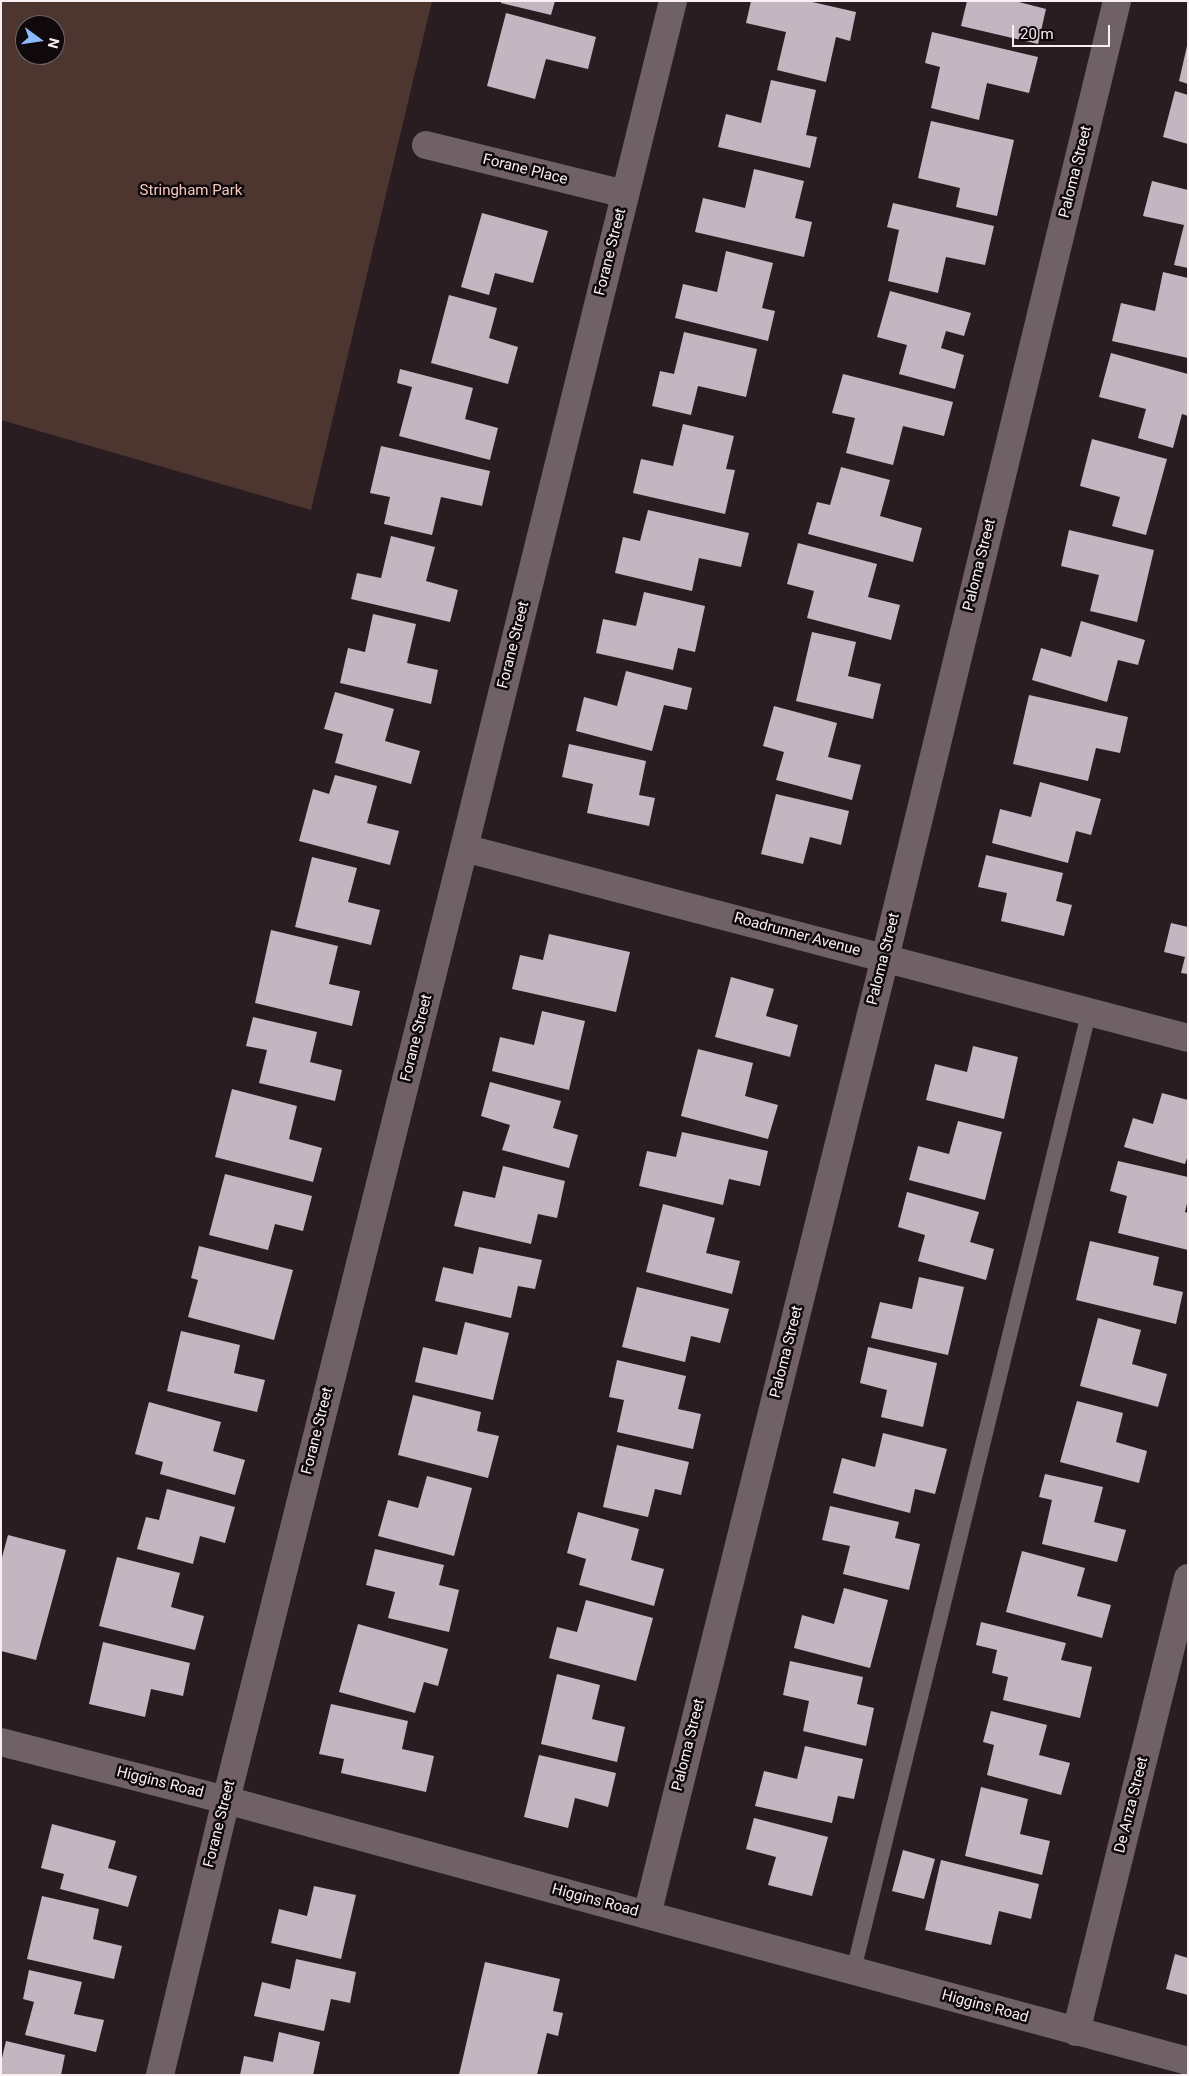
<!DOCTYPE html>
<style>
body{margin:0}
#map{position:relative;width:1189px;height:2076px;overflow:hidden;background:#2a1d22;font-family:Roboto,sans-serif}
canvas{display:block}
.frame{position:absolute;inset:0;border:2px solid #f9eff3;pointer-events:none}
.north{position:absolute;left:15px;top:15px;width:50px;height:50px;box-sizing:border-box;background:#0f090b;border:1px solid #6d6568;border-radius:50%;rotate:104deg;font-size:14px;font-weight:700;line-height:20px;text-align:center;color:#f9eff3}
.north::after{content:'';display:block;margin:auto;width:18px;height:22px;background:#8bb9fc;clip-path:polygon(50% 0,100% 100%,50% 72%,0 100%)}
.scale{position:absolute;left:1012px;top:25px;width:98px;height:22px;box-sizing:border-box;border:2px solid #f9eff3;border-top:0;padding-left:6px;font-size:15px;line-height:18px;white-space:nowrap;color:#f9eff3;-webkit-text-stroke:4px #0f090b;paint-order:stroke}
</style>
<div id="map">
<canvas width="1189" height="2076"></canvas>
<div class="frame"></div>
<div class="north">N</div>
<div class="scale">20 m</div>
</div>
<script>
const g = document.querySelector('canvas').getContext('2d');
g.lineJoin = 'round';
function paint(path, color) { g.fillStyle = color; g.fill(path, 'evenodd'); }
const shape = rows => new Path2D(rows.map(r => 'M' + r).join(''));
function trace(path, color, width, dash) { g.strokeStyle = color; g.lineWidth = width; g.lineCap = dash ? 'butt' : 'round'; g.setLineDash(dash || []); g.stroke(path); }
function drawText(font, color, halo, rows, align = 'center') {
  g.font = font + ' Roboto,sans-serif'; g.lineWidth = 5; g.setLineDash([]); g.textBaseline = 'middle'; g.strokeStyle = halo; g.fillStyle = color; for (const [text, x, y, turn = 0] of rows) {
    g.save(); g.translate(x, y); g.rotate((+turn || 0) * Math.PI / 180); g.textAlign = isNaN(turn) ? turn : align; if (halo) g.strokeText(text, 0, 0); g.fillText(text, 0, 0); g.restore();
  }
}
paint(shape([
 [1,1,432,1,311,510,1,420],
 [25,25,55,25,55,55,25,55]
]), '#4d3530');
paint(shape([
 [501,1,555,1,551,15,501,3],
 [751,1,808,1,856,12,850,41,836,37,826,82,777,70,786,32,746,23],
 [967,1,1015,1,1046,9,1038,44,961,26],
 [506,13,596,37,588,69,546,59,535,99,487,86],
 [932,32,1038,57,1029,93,987,83,979,120,931,108,940,67,925,63],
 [1187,46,1188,46,1188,84,1179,81],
 [771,80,816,90,806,135,817,137,810,168,718,147,726,114,761,123],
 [1175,91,1188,95,1188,144,1163,137],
 [931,121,1014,140,997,216,956,207,960,188,918,178],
 [754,169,804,181,795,218,812,222,804,257,695,232,703,198,745,208],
 [1152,181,1188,190,1188,268,1174,265,1184,225,1143,216],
 [893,203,994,226,985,265,946,257,938,293,888,281,899,230,887,227],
 [482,213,548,231,533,283,495,273,489,295,461,287],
 [726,251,773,263,762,308,775,311,768,341,675,318,683,284,717,292],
 [1163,272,1188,278,1188,358,1112,341,1121,303,1155,311],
 [890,291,971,313,964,336,946,331,941,348,964,355,955,389,899,374,907,345,877,337],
 [449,295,497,308,489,338,518,347,508,384,431,363],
 [684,332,757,349,746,397,698,386,691,415,652,406,660,371,674,374],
 [1111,353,1188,374,1188,416,1182,414,1173,448,1138,438,1146,409,1099,397],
 [400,369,473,388,465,419,498,428,490,460,399,436,412,387,397,383],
 [843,374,953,402,944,436,903,426,893,465,846,453,855,418,832,413],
 [683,424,734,436,726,469,735,470,725,514,633,493,641,459,673,466],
 [1092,439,1167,459,1146,535,1112,526,1120,497,1080,486],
 [381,446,490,471,482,506,441,497,432,535,384,524,390,497,370,493],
 [841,467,890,480,880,516,922,528,913,562,808,534,817,502,830,505],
 [648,510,749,533,741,567,699,558,692,591,615,573,623,537,640,541],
 [1069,530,1154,550,1137,622,1090,611,1099,575,1061,566],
 [391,536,435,547,426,581,458,590,450,622,351,599,357,573,381,578],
 [798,543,877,564,868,597,900,605,891,640,807,618,814,591,787,584],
 [644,592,705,606,695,652,678,648,673,670,596,653,603,619,636,626],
 [373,614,416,624,407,663,438,670,431,704,340,683,348,648,365,652],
 [1081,621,1145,640,1138,665,1118,660,1107,702,1032,680,1041,648,1071,657],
 [812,632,856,642,848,676,881,684,873,719,796,701],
 [626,671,692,688,687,710,664,705,652,751,576,731,584,697,617,706],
 [335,692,394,709,385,741,420,751,411,784,335,763,343,734,324,729],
 [1029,695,1128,717,1120,753,1096,748,1088,781,1013,764],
 [774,706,837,723,828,757,861,765,852,800,776,780,784,752,763,746],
 [569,744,646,761,639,795,655,798,649,826,587,813,593,784,562,777],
 [335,775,377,786,367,823,399,831,390,865,299,841,313,789,329,794],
 [1040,782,1101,799,1091,835,1076,831,1068,863,992,843,1000,809,1031,817],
 [776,794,849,811,841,845,810,837,803,864,761,854],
 [986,855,1063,873,1056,901,1072,905,1064,936,1001,921,1007,893,978,887],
 [312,857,357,868,348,902,380,910,371,945,295,927],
 [1171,923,1188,927,1188,974,1181,973,1185,957,1164,952],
 [271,930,338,946,329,984,360,991,352,1026,255,1003],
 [549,934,630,952,616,1012,512,989,520,955,543,960],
 [731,977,774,989,766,1016,798,1025,790,1057,715,1037],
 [542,1011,585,1021,569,1090,492,1071,500,1037,534,1045],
 [253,1017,317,1032,310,1062,342,1070,335,1101,259,1083,267,1050,246,1046],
 [973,1046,1018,1057,1004,1119,926,1100,935,1064,967,1072],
 [698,1049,753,1063,745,1096,778,1105,768,1139,681,1116],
 [490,1082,561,1101,553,1128,578,1135,569,1168,502,1150,510,1125,481,1116],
 [232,1089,297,1106,289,1139,322,1148,313,1182,215,1157],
 [1162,1093,1188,1100,1188,1155,1185,1164,1124,1147,1133,1118,1153,1124],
 [958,1121,1002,1132,985,1200,909,1180,918,1146,949,1154],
 [682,1132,768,1151,760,1186,729,1179,723,1205,639,1186,647,1151,676,1157],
 [1118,1161,1188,1177,1188,1199,1185,1212,1188,1213,1188,1250,1118,1233,1127,1196,1110,1191],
 [503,1166,565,1181,557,1218,538,1214,531,1244,454,1226,463,1191,495,1198],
 [225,1174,312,1196,303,1231,275,1224,268,1250,209,1235],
 [907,1192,979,1212,970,1242,994,1249,986,1280,918,1261,925,1235,898,1227],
 [663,1204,715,1218,706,1253,740,1261,732,1294,646,1272],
 [1090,1241,1159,1257,1153,1285,1183,1292,1176,1324,1076,1300],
 [199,1246,293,1270,274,1340,188,1317,198,1280,191,1278],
 [479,1247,542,1260,535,1289,518,1286,511,1318,435,1301,443,1267,473,1274],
 [919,1277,964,1287,948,1355,871,1338,880,1302,912,1309],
 [637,1287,729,1309,720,1343,691,1336,685,1362,622,1347],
 [1098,1318,1141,1330,1132,1364,1167,1374,1158,1407,1080,1386],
 [465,1322,509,1333,493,1400,415,1382,423,1347,457,1355],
 [181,1331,240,1345,234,1373,265,1380,257,1412,167,1391],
 [868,1347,937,1363,923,1427,881,1417,887,1390,860,1383],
 [617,1360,686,1376,678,1409,701,1414,693,1449,617,1432,624,1400,609,1397],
 [413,1395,481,1412,477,1431,499,1436,488,1478,398,1455],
 [1077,1401,1123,1413,1116,1442,1147,1451,1139,1483,1060,1462],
 [149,1402,221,1422,213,1451,245,1460,235,1495,160,1474,163,1462,135,1454],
 [883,1433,947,1449,935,1494,915,1489,910,1513,833,1493,842,1458,875,1467],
 [617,1445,689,1462,681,1495,655,1489,648,1517,603,1507],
 [1045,1474,1103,1487,1094,1522,1126,1530,1117,1562,1042,1544,1052,1500,1039,1497],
 [427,1476,472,1488,454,1556,378,1536,388,1500,418,1508],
 [167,1489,235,1507,225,1543,200,1536,193,1564,137,1549,146,1517,159,1520],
 [830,1506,899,1522,895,1538,920,1544,909,1590,843,1574,850,1546,822,1540],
 [578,1512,639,1529,631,1560,664,1569,654,1606,579,1585,586,1559,567,1553],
 [8,1535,66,1550,36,1660,1,1651,1,1561],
 [375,1549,444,1565,439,1585,459,1590,449,1632,388,1618,395,1592,366,1585],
 [1022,1551,1085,1568,1077,1596,1111,1605,1102,1638,1006,1612],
 [117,1557,180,1573,171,1607,204,1616,195,1650,99,1626],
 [844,1588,888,1600,870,1668,794,1648,802,1615,834,1624],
 [586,1600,653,1618,636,1681,549,1658,557,1627,577,1632],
 [981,1622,1066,1643,1061,1660,1092,1667,1080,1718,1003,1700,1008,1677,992,1673,997,1650,976,1645],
 [358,1624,448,1649,438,1686,424,1682,415,1713,339,1692],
 [103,1642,190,1663,183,1696,151,1689,145,1717,89,1704],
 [790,1661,863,1677,857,1704,874,1708,866,1746,803,1731,809,1701,783,1695],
 [557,1674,600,1685,592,1719,625,1727,617,1762,541,1744],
 [331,1704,408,1721,402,1749,434,1756,426,1792,341,1773,344,1759,319,1754],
 [991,1711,1047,1725,1039,1755,1070,1763,1061,1795,987,1775,994,1745,983,1742],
 [805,1746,863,1759,854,1799,838,1796,832,1823,755,1806,764,1771,797,1779],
 [539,1755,616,1773,608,1807,575,1798,568,1828,524,1817],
 [981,1787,1028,1799,1020,1834,1050,1841,1042,1875,965,1856],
 [754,1818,828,1837,812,1896,768,1885,776,1857,746,1849],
 [52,1824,116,1841,108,1868,137,1876,128,1907,60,1889,64,1874,41,1868],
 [903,1850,935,1859,924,1899,892,1891],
 [941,1860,1039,1884,1031,1919,999,1911,991,1945,925,1930],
 [314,1886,356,1895,341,1959,271,1943,279,1909,307,1916],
 [42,1896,99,1909,93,1939,122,1946,114,1979,27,1959],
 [1175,1954,1188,1958,1188,1995,1166,1989],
 [296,1959,356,1972,350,2003,331,1999,324,2031,254,2016,262,1982,290,1989],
 [485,1962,560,1979,553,2011,563,2013,558,2036,547,2033,537,2075,459,2075],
 [29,1970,82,1982,74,2014,104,2020,96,2052,25,2035,34,2002,23,1999],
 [279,2032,320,2042,313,2075,240,2075,244,2056,273,2062],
 [6,2041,65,2055,61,2075,1,2075,1,2062]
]), '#c4b6c0');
trace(shape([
 [853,1972,1089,1012]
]), '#706167', 15);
trace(shape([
 [426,145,625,194],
 [464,848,1188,1038],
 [1,1742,226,1800,647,1915,1188,2061],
 [647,1915,885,958,1117,1],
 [1076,2032,1188,1578],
 [160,2075,226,1800,464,848,673,1]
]), '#706167', 28);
drawText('15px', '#f9eff3', '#0f090b', [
 ["Forane Place",525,170,14],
 ["Paloma Street",1076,172,-76],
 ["Forane Street",611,252,-76],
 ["Paloma Street",980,565,-76],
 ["Forane Street",514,645,-76],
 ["Roadrunner Avenue",797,935,15],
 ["Paloma Street",884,959,-76],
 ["Forane Street",417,1038,-76],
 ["Paloma Street",787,1352,-76],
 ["Forane Street",318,1431,-76],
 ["Paloma Street",689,1745,-76],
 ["Higgins Road",160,1783,14],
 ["De Anza Street",1132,1805,-76],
 ["Forane Street",220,1824,-76],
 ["Higgins Road",595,1901,15],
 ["Higgins Road",985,2007,15]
]);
drawText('15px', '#f6c9bf', '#0f090b', [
 ["Stringham Park",191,191]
]);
</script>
